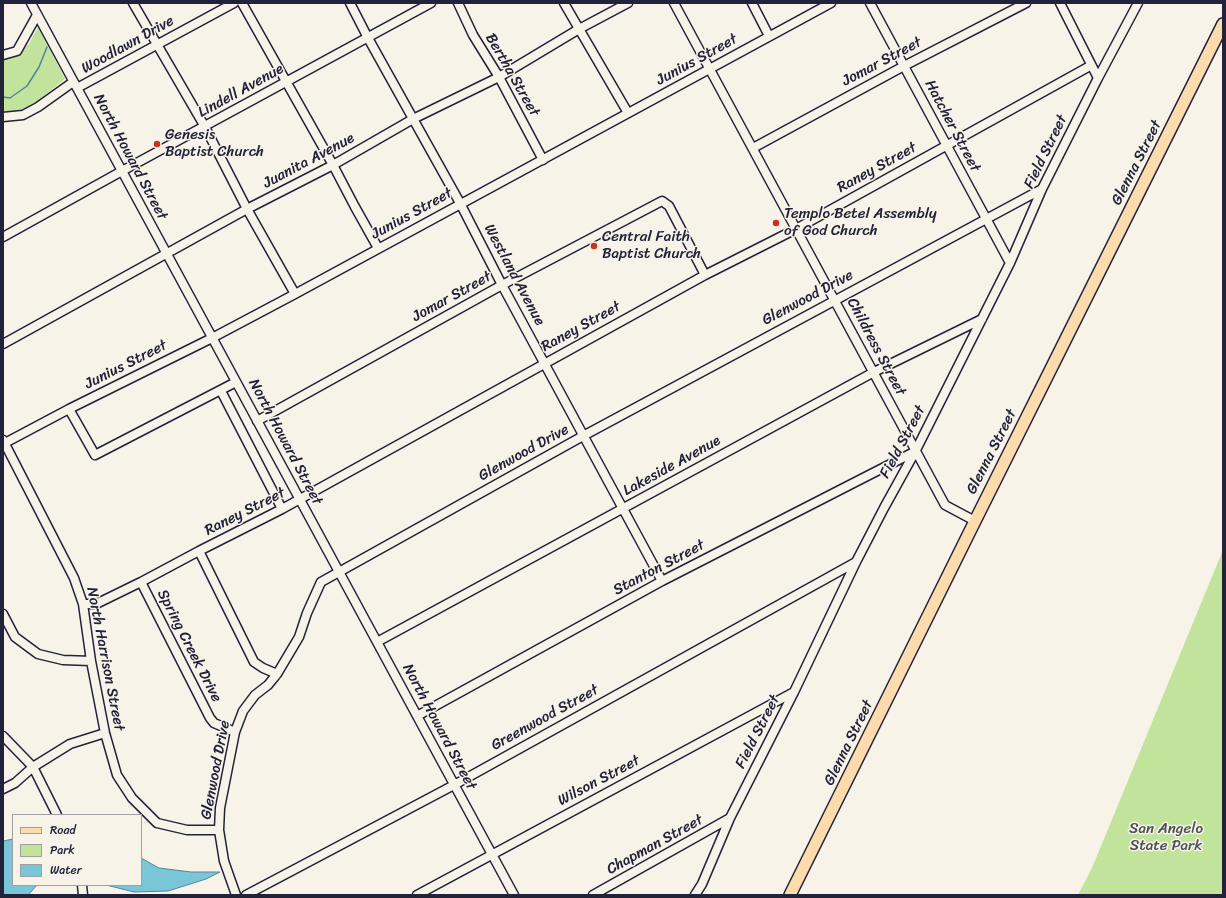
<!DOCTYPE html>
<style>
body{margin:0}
#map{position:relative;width:1226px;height:898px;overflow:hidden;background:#f7f3e8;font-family:Sriracha,sans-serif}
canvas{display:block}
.frame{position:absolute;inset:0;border:4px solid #22223b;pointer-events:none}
.legend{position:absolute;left:12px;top:814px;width:130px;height:72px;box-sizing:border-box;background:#f7f3e8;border:1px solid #a29fa3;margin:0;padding:5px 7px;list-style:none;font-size:12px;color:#22223b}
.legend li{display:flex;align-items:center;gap:8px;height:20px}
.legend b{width:20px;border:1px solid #a29fa3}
</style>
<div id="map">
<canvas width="1226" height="898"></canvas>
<div class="frame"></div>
<ul class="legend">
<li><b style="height:5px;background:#fedbac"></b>Road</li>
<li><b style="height:11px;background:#c1e39c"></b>Park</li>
<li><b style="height:11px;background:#79c6d8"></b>Water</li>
</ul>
</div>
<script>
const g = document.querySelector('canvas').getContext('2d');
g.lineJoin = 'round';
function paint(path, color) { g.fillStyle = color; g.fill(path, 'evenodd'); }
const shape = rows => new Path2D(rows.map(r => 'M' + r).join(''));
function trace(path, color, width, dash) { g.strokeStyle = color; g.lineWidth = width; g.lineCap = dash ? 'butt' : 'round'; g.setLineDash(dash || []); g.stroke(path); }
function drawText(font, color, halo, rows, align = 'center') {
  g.font = font + ' Sriracha,sans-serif'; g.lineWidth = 3; g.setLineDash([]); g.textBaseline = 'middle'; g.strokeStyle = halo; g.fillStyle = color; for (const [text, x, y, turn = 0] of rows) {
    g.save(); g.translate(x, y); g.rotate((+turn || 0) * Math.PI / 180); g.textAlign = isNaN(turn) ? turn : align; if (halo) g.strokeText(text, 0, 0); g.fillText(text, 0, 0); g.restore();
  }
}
paint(shape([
 [38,27,65,79,23,112,3,115,3,59,14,57,29,44],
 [1223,550,1223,895,1078,895,1092,868]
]), '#c1e39c');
const water = shape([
 [13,839,13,885,37,885,28,895,3,895,3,841,13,839],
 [141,858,159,868,191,872,220,872,206,879,168,891,134,892,106,885,141,885,141,858]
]);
paint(water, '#79c6d8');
trace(water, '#568499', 1);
trace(shape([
 [3,97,10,98,27,86,39,67,47,47]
]), '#568499', 1.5);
const minor = shape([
 [31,3,514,895],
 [133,3,205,127,247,209,295,294],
 [242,3,333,165,355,207,378,248],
 [350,3,368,38,460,203,502,285,662,581],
 [458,3,473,35,499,77,543,160],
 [564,3,628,113],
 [674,3,945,505,975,521],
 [752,3,769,36],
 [870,3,1010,263],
 [1060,3,1098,78],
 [3,55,17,51,37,15],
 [77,88,234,3],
 [3,117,23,115,38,107,73,82],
 [753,148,904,66,1026,3],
 [3,237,122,171,431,3],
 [3,344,247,209,333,165,413,119,499,77,579,29,628,3],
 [221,391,282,509],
 [69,409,95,455,236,382],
 [257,421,502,285,662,201,669,206,705,275],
 [3,440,74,578,83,604,91,661,105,733,117,775,132,798,157,823,187,830,219,830],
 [3,444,69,409,212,338,295,294,831,3],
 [199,551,254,662,263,668,277,674],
 [141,582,210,718,214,723,235,732],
 [83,604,96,604,141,582,199,551,282,509,705,275,796,229,1090,66],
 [3,614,15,637,38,654,63,660,91,661],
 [377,642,874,372,982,319],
 [417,716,662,581,916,451],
 [3,736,33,767,57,815],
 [3,789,15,783,33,767,70,744,105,733],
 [82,885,83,895],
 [236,895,224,861,219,830,220,808,235,732,243,711,255,695,268,685,277,674,299,637,307,613,321,582,583,436,1042,189],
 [246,895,454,785,856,562],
 [417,895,794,692],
 [593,895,730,818],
 [695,895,702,884,730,818,794,692,856,562,884,508,916,450,1010,263,1042,189,1098,78,1138,3]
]);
const major = shape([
 [790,895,975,521,1223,24]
]);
trace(minor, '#22223b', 11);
trace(major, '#22223b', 14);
trace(minor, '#f7f3e8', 8);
trace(major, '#fedbac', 11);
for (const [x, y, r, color] of [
 [157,144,4,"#c8321e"],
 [776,223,4,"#c8321e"],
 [594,246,4,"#c8321e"]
]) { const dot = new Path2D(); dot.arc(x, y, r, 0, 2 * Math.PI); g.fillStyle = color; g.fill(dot); trace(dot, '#f7f3e8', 1.5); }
drawText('15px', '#22223b', '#f7f3e8', [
 ["Woodlawn Drive",128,45,-29],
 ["Junius Street",697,60,-29],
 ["Jomar Street",882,62,-28],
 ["Bertha Street",512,75,60],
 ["Lindell Avenue",241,91,-29],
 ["Hatcher Street",952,126,62],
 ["Field Street",1046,152,-64],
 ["North Howard Street",130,157,62],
 ["Juanita Avenue",309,161,-28],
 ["Glenna Street",1137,163,-63],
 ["Raney Street",877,168,-29],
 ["Junius Street",412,214,-29],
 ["Westland Avenue",514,275,62],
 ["Jomar Street",452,297,-29],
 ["Glenwood Drive",808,298,-28],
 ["Raney Street",581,327,-29],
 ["Childress Street",876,347,62],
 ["Junius Street",126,365,-27],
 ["North Howard Street",285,442,62],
 ["Field Street",903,442,-62],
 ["Glenna Street",992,452,-63],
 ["Glenwood Drive",524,453,-29],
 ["Lakeside Avenue",672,466,-29],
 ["Raney Street",245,512,-27],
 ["Stanton Street",659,568,-28],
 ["Spring Creek Drive",189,646,63],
 ["North Harrison Street",105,659,79],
 ["Greenwood Street",545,718,-29],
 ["North Howard Street",439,727,62],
 ["Field Street",758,732,-63],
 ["Glenna Street",849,743,-64],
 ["Glenwood Drive",216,770,-79],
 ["Wilson Street",599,781,-28],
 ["Chapman Street",655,845,-29]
]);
drawText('15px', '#22223b', '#f7f3e8', [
 ["Genesis",165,135],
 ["Baptist Church",165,152],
 ["Templo Betel Assembly",784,214],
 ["of God Church",784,231],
 ["Central Faith",602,237],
 ["Baptist Church",602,254]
], 'left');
drawText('15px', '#4a5253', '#f7f3e8', [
 ["San Angelo",1166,829],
 ["State Park",1166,846]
]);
</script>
